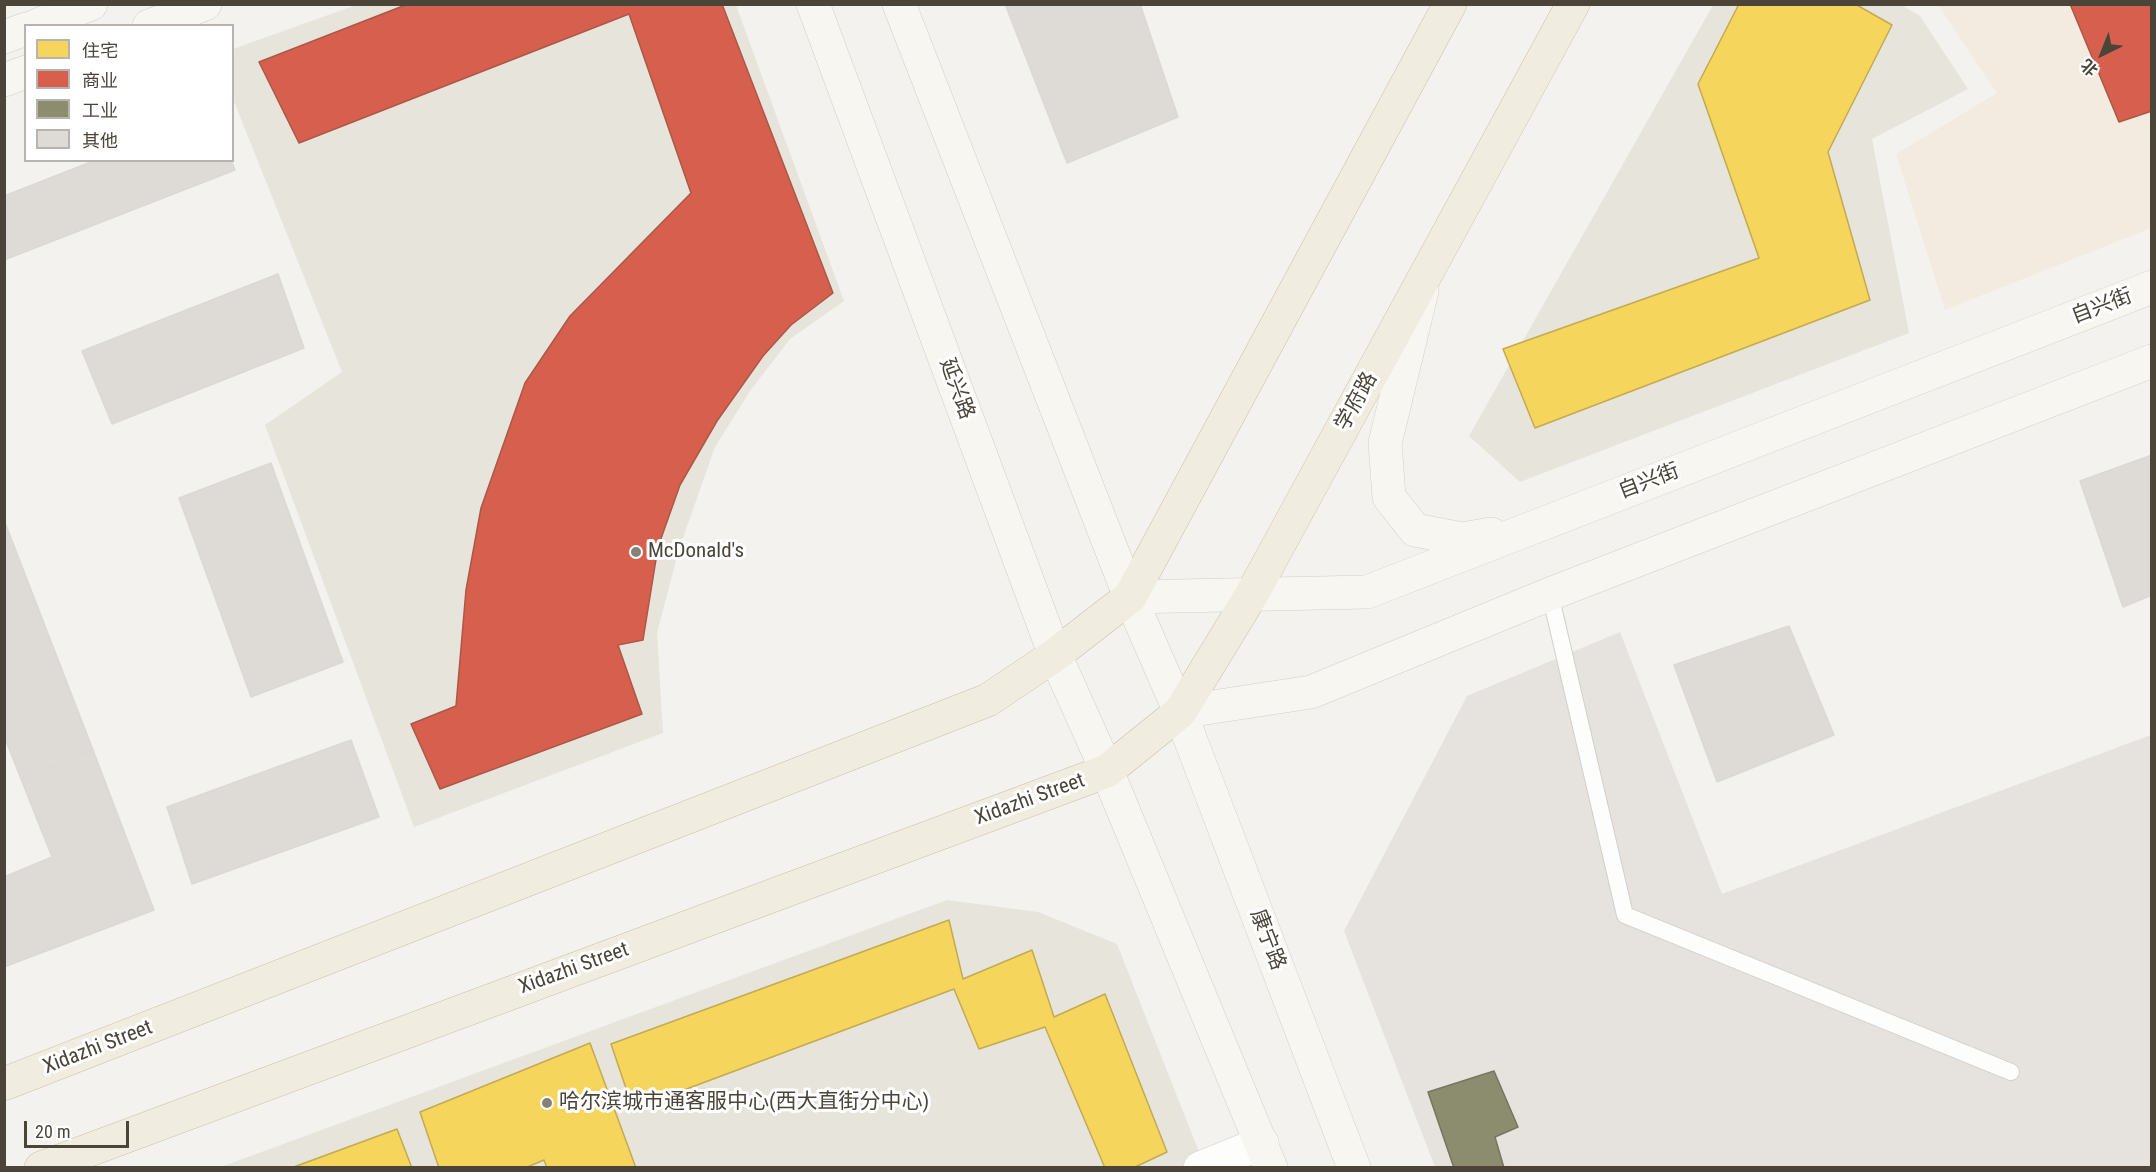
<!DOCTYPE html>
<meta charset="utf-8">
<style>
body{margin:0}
#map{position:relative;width:2156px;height:1172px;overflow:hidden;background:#f4f2ee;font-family:"Roboto Condensed","Noto Sans SC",sans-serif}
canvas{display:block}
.frame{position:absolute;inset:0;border:6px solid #4b4439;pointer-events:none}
.legend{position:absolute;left:24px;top:24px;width:210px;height:138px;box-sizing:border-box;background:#fff;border:2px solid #b7b4b0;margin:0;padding:8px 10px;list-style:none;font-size:18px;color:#4b4439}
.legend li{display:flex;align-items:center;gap:12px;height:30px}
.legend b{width:30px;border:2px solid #b7b4b0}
.north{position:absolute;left:2072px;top:24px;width:60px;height:60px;-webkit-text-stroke:4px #fff;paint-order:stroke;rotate:223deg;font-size:16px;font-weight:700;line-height:24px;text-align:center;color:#4b4439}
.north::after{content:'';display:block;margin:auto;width:21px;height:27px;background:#4b4439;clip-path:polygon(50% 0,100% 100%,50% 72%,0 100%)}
.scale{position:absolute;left:24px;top:1121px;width:105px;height:27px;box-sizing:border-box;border:3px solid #4b4439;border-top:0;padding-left:8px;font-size:18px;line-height:21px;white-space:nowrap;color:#4b4439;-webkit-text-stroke:4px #fff;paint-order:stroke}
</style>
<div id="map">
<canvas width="2156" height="1172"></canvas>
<div class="frame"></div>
<ul class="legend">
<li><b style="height:16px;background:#f6d55c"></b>住宅</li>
<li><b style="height:16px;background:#d6604d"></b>商业</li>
<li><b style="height:16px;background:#8c8c6e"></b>工业</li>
<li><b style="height:16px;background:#dedbd6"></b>其他</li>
</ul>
<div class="north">北</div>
<div class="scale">20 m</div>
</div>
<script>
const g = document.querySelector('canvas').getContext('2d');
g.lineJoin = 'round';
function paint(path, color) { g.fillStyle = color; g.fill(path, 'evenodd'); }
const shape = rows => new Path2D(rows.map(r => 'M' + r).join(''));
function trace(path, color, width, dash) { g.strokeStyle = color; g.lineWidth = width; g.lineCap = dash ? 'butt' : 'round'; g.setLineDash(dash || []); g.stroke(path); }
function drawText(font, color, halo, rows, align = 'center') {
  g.font = font + ' "Roboto Condensed","Noto Sans SC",sans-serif'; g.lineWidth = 6; g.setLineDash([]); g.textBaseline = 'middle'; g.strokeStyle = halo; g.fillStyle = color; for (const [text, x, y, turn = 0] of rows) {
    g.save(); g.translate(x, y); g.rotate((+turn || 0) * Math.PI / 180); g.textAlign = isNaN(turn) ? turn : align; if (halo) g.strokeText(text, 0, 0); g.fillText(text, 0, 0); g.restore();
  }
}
paint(shape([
 [356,5,736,5,844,301,790,339,750,391,715,447,679,549,657,633,663,733,414,827,265,425,342,372,233,99,233,49],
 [1713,5,1901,5,1920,16,1968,89,1872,139,1909,333,1520,482,1469,436],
 [947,900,1038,912,1117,944,1205,1167,218,1168]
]), '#e7e4dc');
paint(shape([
 [1938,5,2151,5,2151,228,1945,310,1896,154,1997,93]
]), '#f3ebdf');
paint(shape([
 [1620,632,1722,894,2151,735,2151,1167,1435,1167,1344,931,1467,696]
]), '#e6e2de');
const homes = shape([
 [1739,4,1855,4,1892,25,1828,152,1870,300,1535,428,1503,349,1759,258,1698,84,1739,4],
 [949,920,963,979,1032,950,1054,1017,1105,994,1167,1152,1133,1168,1105,1168,1045,1027,979,1049,954,989,633,1109,611,1044,949,920],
 [590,1043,636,1168,547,1168,544,1160,525,1168,439,1168,420,1112,590,1043],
 [397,1129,412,1168,291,1168,397,1129]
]);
paint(homes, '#f6d55c');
trace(homes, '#c3aa52', 1.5);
const shops = shape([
 [408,4,722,4,833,293,791,325,763,356,717,421,680,485,658,547,643,640,618,645,642,714,440,789,411,724,456,706,466,590,481,508,525,383,570,316,691,193,629,14,299,143,259,62,408,4],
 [2070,4,2152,4,2152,111,2119,122,2070,4]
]);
paint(shops, '#d6604d');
trace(shops, '#ac5847', 1.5);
const industry = shape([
 [1494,1071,1518,1127,1495,1137,1504,1168,1454,1168,1428,1092,1494,1071]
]);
paint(industry, '#8c8c6e');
trace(industry, '#78765e', 1.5);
const building = shape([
 [1005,4,1140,4,1178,117,1067,163,1005,4],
 [96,160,231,160,235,170,4,260,4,196,96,160],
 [278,274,304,348,112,424,82,351,278,274],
 [2152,455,2152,595,2123,607,2080,481,2152,455],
 [271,463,343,662,251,697,179,498,271,463],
 [4,520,93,750,21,779,4,736,4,520],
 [1789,626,1834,735,1717,782,1674,665,1789,626],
 [351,740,379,817,192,884,167,807,351,740],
 [93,750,154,910,4,967,4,877,52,857,21,779,93,750]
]);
paint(building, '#dedbd6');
trace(building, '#dcd9d4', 1.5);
const service = shape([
 [1550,594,1625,915,2011,1072]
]);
const minor = shape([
 [1200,1168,1262,1143]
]);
const secondary = shape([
 [813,4,1055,655,1107,771,1271,1168],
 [899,4,1130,597,1180,712,1354,1168],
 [35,26,91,4],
 [149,26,205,4],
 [4,37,26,29],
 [4,80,26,72],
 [1422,291,1385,443,1389,497,1415,530,1462,539,1491,534],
 [1130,597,1367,592,2152,287],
 [1180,712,1311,692,1550,594,2152,361]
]);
const trunk = shape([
 [4,1084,988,700,1055,655,1130,597,1450,4],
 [41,1168,1107,771,1180,712,1252,594,1573,4]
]);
trace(service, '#d2d0cb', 18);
trace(minor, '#d2d0cb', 34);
trace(secondary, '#d3cfc5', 34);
trace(trunk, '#ccbfa9', 34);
trace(service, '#fdfdfc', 16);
trace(minor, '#fdfdfc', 33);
trace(secondary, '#f7f6f1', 33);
trace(trunk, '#f0ece0', 33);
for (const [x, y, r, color] of [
 [636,552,6,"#868178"],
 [547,1103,6,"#868178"]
]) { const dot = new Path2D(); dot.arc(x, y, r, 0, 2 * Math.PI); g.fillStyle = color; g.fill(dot); trace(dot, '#fff', 2); }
drawText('21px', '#4b4439', '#fff', [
 ["自兴街",2102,307,-21],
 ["延兴路",956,389,70],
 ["学府路",1357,402,-61],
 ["自兴街",1649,482,-21],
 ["Xidazhi Street",1030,800,-20],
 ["康宁路",1267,940,69],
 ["Xidazhi Street",574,969,-20],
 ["Xidazhi Street",98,1048,-21]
]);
drawText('21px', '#4b4439', '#fff', [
 ["McDonald's",648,552],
 ["哈尔滨城市通客服中心(西大直街分中心)",559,1103]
], 'left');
</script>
